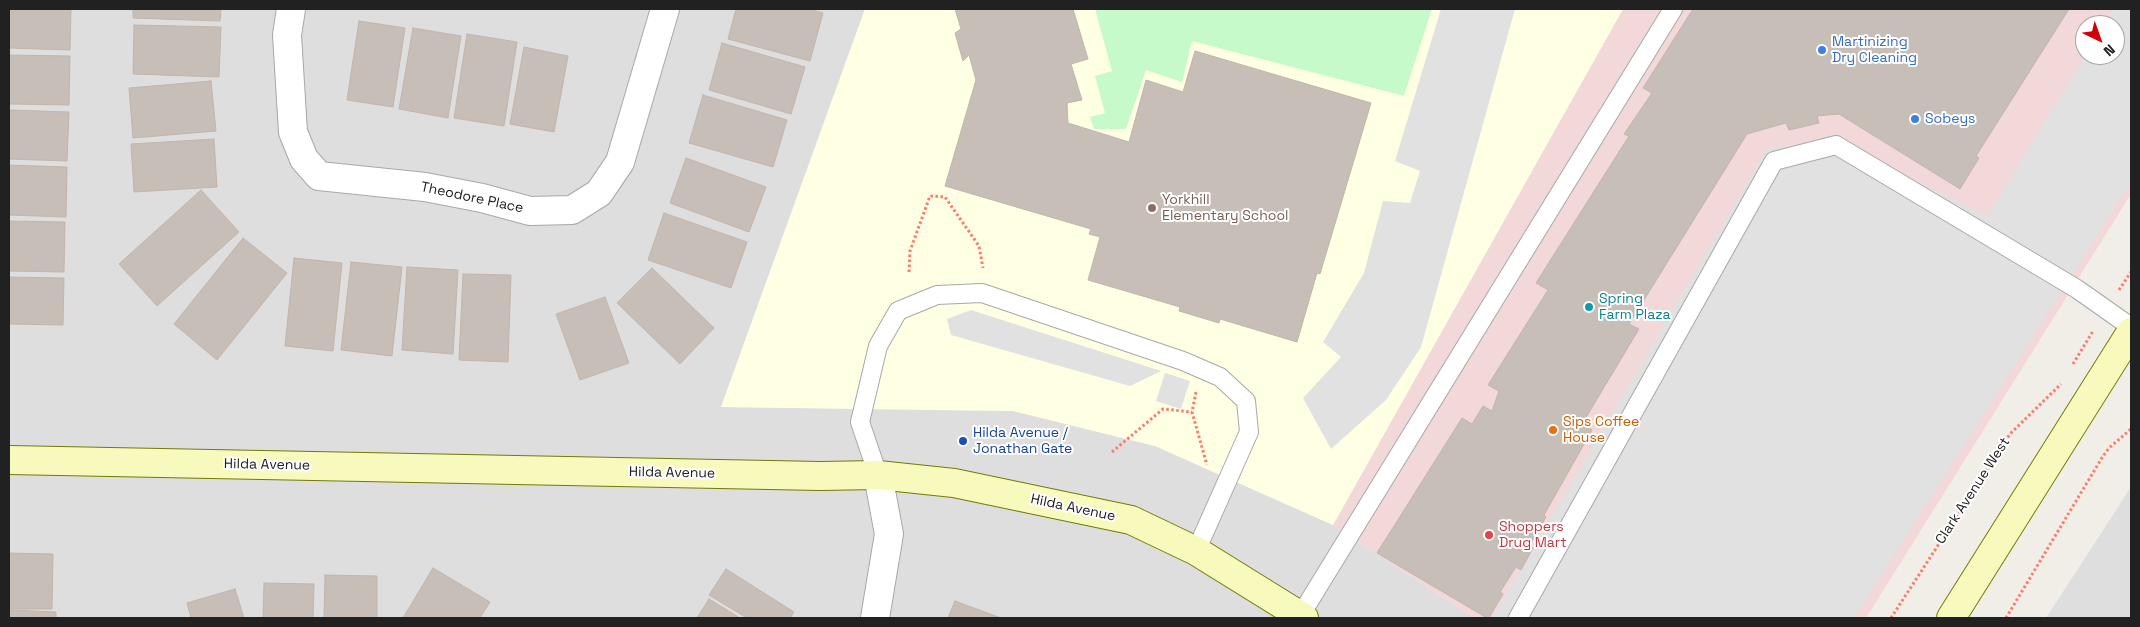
<!DOCTYPE html>
<style>
body{margin:0}
#map{position:relative;width:2140px;height:627px;overflow:hidden;background:#f1eee8;font-family:"Space Grotesk",sans-serif}
canvas{display:block}
.frame{position:absolute;inset:0;border:10px solid #212121;pointer-events:none}
.north{position:absolute;left:2075px;top:15px;width:50px;height:50px;box-sizing:border-box;background:#fff;border:1px solid #a6a6a6;border-radius:50%;rotate:138deg;font-size:14px;font-weight:700;line-height:20px;text-align:center;color:#212121}
.north::after{content:'';display:block;margin:auto;width:18px;height:22px;background:#d20004;clip-path:polygon(50% 0,100% 100%,50% 72%,0 100%)}
</style>
<div id="map">
<canvas width="2140" height="627"></canvas>
<div class="frame"></div>
<div class="north">N</div>
</div>
<script>
const g = document.querySelector('canvas').getContext('2d');
g.lineJoin = 'round';
function paint(path, color) { g.fillStyle = color; g.fill(path, 'evenodd'); }
const shape = rows => new Path2D(rows.map(r => 'M' + r).join(''));
function trace(path, color, width, dash) { g.strokeStyle = color; g.lineWidth = width; g.lineCap = dash ? 'butt' : 'round'; g.setLineDash(dash || []); g.stroke(path); }
function drawText(font, color, halo, rows, align = 'center') {
  g.font = font + ' "Space Grotesk",sans-serif'; g.lineWidth = 4; g.setLineDash([]); g.textBaseline = 'middle'; g.strokeStyle = halo; g.fillStyle = color; for (const [text, x, y, turn = 0] of rows) {
    g.save(); g.translate(x, y); g.rotate((+turn || 0) * Math.PI / 180); g.textAlign = isNaN(turn) ? turn : align; if (halo) g.strokeText(text, 0, 0); g.fillText(text, 0, 0); g.restore();
  }
}
paint(shape([
 [9,9,865,9,721,407,1013,411,1155,446,1333,525,1474,618,9,618],
 [2131,487,2131,618,2046,618]
]), '#dfdede');
paint(shape([
 [1623,9,2131,9,2131,194,1866,618,1474,618,1333,525],
 [2085,25,2115,25,2115,55,2085,55]
]), '#f2d8d8');
paint(shape([
 [865,9,1623,9,1333,525,1155,446,1013,411,721,407]
]), '#ffffe3');
paint(shape([
 [1095,9,1432,9,1404,96,1192,41,1182,82,1146,70,1126,129,1094,129,1090,117,1105,113,1095,76,1112,71]
]), '#c6faca');
paint(shape([
 [1441,9,1515,9,1421,347,1386,400,1331,449,1303,398,1341,357,1323,342,1364,273,1383,201,1410,203,1420,171,1395,161],
 [2113,9,2131,9,2131,182,1854,618,1492,618,1767,148,1835,140,1987,216,2085,55,2115,55,2115,25,2103,25],
 [971,310,1161,371,1130,386,951,335,947,319],
 [1165,373,1190,381,1181,409,1156,401]
]), '#e1e1e1');
const building = shape([
 [9,9,71,9,70,50,9,48,9,9],
 [133,9,221,9,220,21,133,18,133,9],
 [736,9,809,9,823,13,810,61,728,39,736,9],
 [955,9,1073,9,1088,59,1071,64,1082,100,1067,103,1068,123,1129,142,1146,80,1183,92,1195,51,1371,103,1320,274,1317,273,1297,342,1220,319,1219,323,1179,311,1180,307,1088,280,1100,237,1089,234,1091,229,945,186,976,80,969,55,963,61,955,33,961,29,955,9],
 [1693,9,2069,9,1976,156,1979,158,1960,189,1839,114,1817,116,1819,123,1789,130,1786,123,1747,134,1629,324,1639,329,1582,424,1592,430,1544,515,1546,517,1529,546,1533,548,1521,570,1516,567,1500,592,1503,594,1489,618,1487,618,1377,553,1462,418,1472,424,1483,406,1492,411,1499,391,1488,385,1548,290,1536,283,1629,136,1624,134,1652,93,1643,88,1693,9],
 [359,21,405,28,393,107,347,100,359,21],
 [134,25,221,27,219,77,133,74,134,25],
 [413,28,461,36,448,118,399,109,413,28],
 [467,34,517,42,504,126,454,118,467,34],
 [722,43,805,67,791,114,709,90,722,43],
 [524,47,568,56,554,132,510,124,524,47],
 [9,55,70,56,69,105,9,104,9,55],
 [211,81,216,131,133,138,129,88,211,81],
 [703,95,787,120,773,167,689,143,703,95],
 [9,110,69,112,67,161,9,159,9,110],
 [214,139,217,187,134,192,131,144,214,139],
 [686,158,766,187,749,232,670,203,686,158],
 [9,165,67,167,66,217,9,215,9,165],
 [201,190,239,232,157,306,119,264,201,190],
 [664,213,747,242,731,288,648,260,664,213],
 [9,221,65,222,64,272,9,271,9,221],
 [243,238,287,273,217,360,174,324,243,238],
 [294,258,342,263,333,351,285,346,294,258],
 [351,262,402,267,392,356,341,350,351,262],
 [407,267,458,270,453,354,402,350,407,267],
 [652,268,714,328,680,364,617,303,652,268],
 [463,274,511,275,508,362,459,360,463,274],
 [9,277,64,278,63,325,9,324,9,277],
 [605,297,629,363,580,380,556,314,605,297],
 [9,553,53,554,52,609,9,609,9,553],
 [433,568,490,602,480,618,403,618,433,568],
 [726,569,794,612,790,618,747,618,709,595,726,569],
 [325,575,377,576,377,618,324,618,325,575],
 [264,583,314,584,313,618,263,618,264,583],
 [235,589,244,618,191,618,187,603,235,589],
 [709,599,740,618,697,618,709,599],
 [955,601,1001,618,948,618,955,601],
 [9,610,56,612,56,618,9,618,9,610]
]);
paint(building, '#c6beb7');
trace(building, '#c3b5aa', 1);
const lane = shape([
 [878,475,860,422,878,346,898,311,937,295,982,293,1183,361,1220,377,1246,401,1249,432,1196,551],
 [1300,616,1673,9],
 [1518,618,1774,161,1836,145,2077,289,2131,327]
]);
const street = shape([
 [291,9,287,35,293,132,304,159,319,176,425,187,482,198,530,211,572,210,599,193,620,162,665,9],
 [875,618,889,534,878,475]
]);
const secondary = shape([
 [9,460,820,476,878,475,954,483,1131,520,1196,551,1304,618],
 [1951,618,2131,332]
]);
trace(lane, '#a8a8a8', 20);
trace(street, '#a8a8a8', 30);
trace(secondary, '#717b05', 30);
trace(shape([
 [909,272,910,251,930,196,945,197,979,246,983,268],
 [2119,290,2131,272],
 [2073,364,2093,331],
 [1196,392,1192,412,1207,465],
 [1112,452,1163,409,1192,412],
 [1891,618,2010,434,2061,384],
 [2006,618,2103,456,2109,448,2131,429]
]), '#fa7c70', 3, [2.5, 2.5]);
trace(lane, '#fff', 18);
trace(street, '#fff', 28);
trace(secondary, '#f8fabd', 28);
for (const [x, y, r, color] of [
 [1822,50,5,"#3f7fe0"],
 [1915,119,5,"#3f7fe0"],
 [1152,208,5,"#8d6e63"],
 [1589,307,5,"#0f9aa8"],
 [1553,430,5,"#e8710a"],
 [963,441,5,"#1a4fb4"],
 [1489,535,5,"#e0444e"]
]) { const dot = new Path2D(); dot.arc(x, y, r, 0, 2 * Math.PI); g.fillStyle = color; g.fill(dot); trace(dot, '#fff', 2); }
drawText('14px', '#366cbe', '#fff', [
 ["Martinizing",1832,42],
 ["Dry Cleaning",1832,58],
 ["Sobeys",1925,119]
], 'left');
drawText('14px', '#212121', '#fff', [
 ["Theodore Place",472,198,12],
 ["Hilda Avenue",267,465,1],
 ["Hilda Avenue",672,473,1],
 ["Clark Avenue West",1973,491,-57],
 ["Hilda Avenue",1073,508,12]
]);
drawText('14px', '#785e54', '#fff', [
 ["Yorkhill",1162,200],
 ["Elementary School",1162,216]
], 'left');
drawText('14px', '#0d838f', '#fff', [
 ["Spring",1599,299],
 ["Farm Plaza",1599,315]
], 'left');
drawText('14px', '#c56008', '#fff', [
 ["Sips Coffee",1563,422],
 ["House",1563,438]
], 'left');
drawText('14px', '#164399', '#fff', [
 ["Hilda Avenue /",973,433],
 ["Jonathan Gate",973,449]
], 'left');
drawText('14px', '#be3a42', '#fff', [
 ["Shoppers",1499,527],
 ["Drug Mart",1499,543]
], 'left');
</script>
